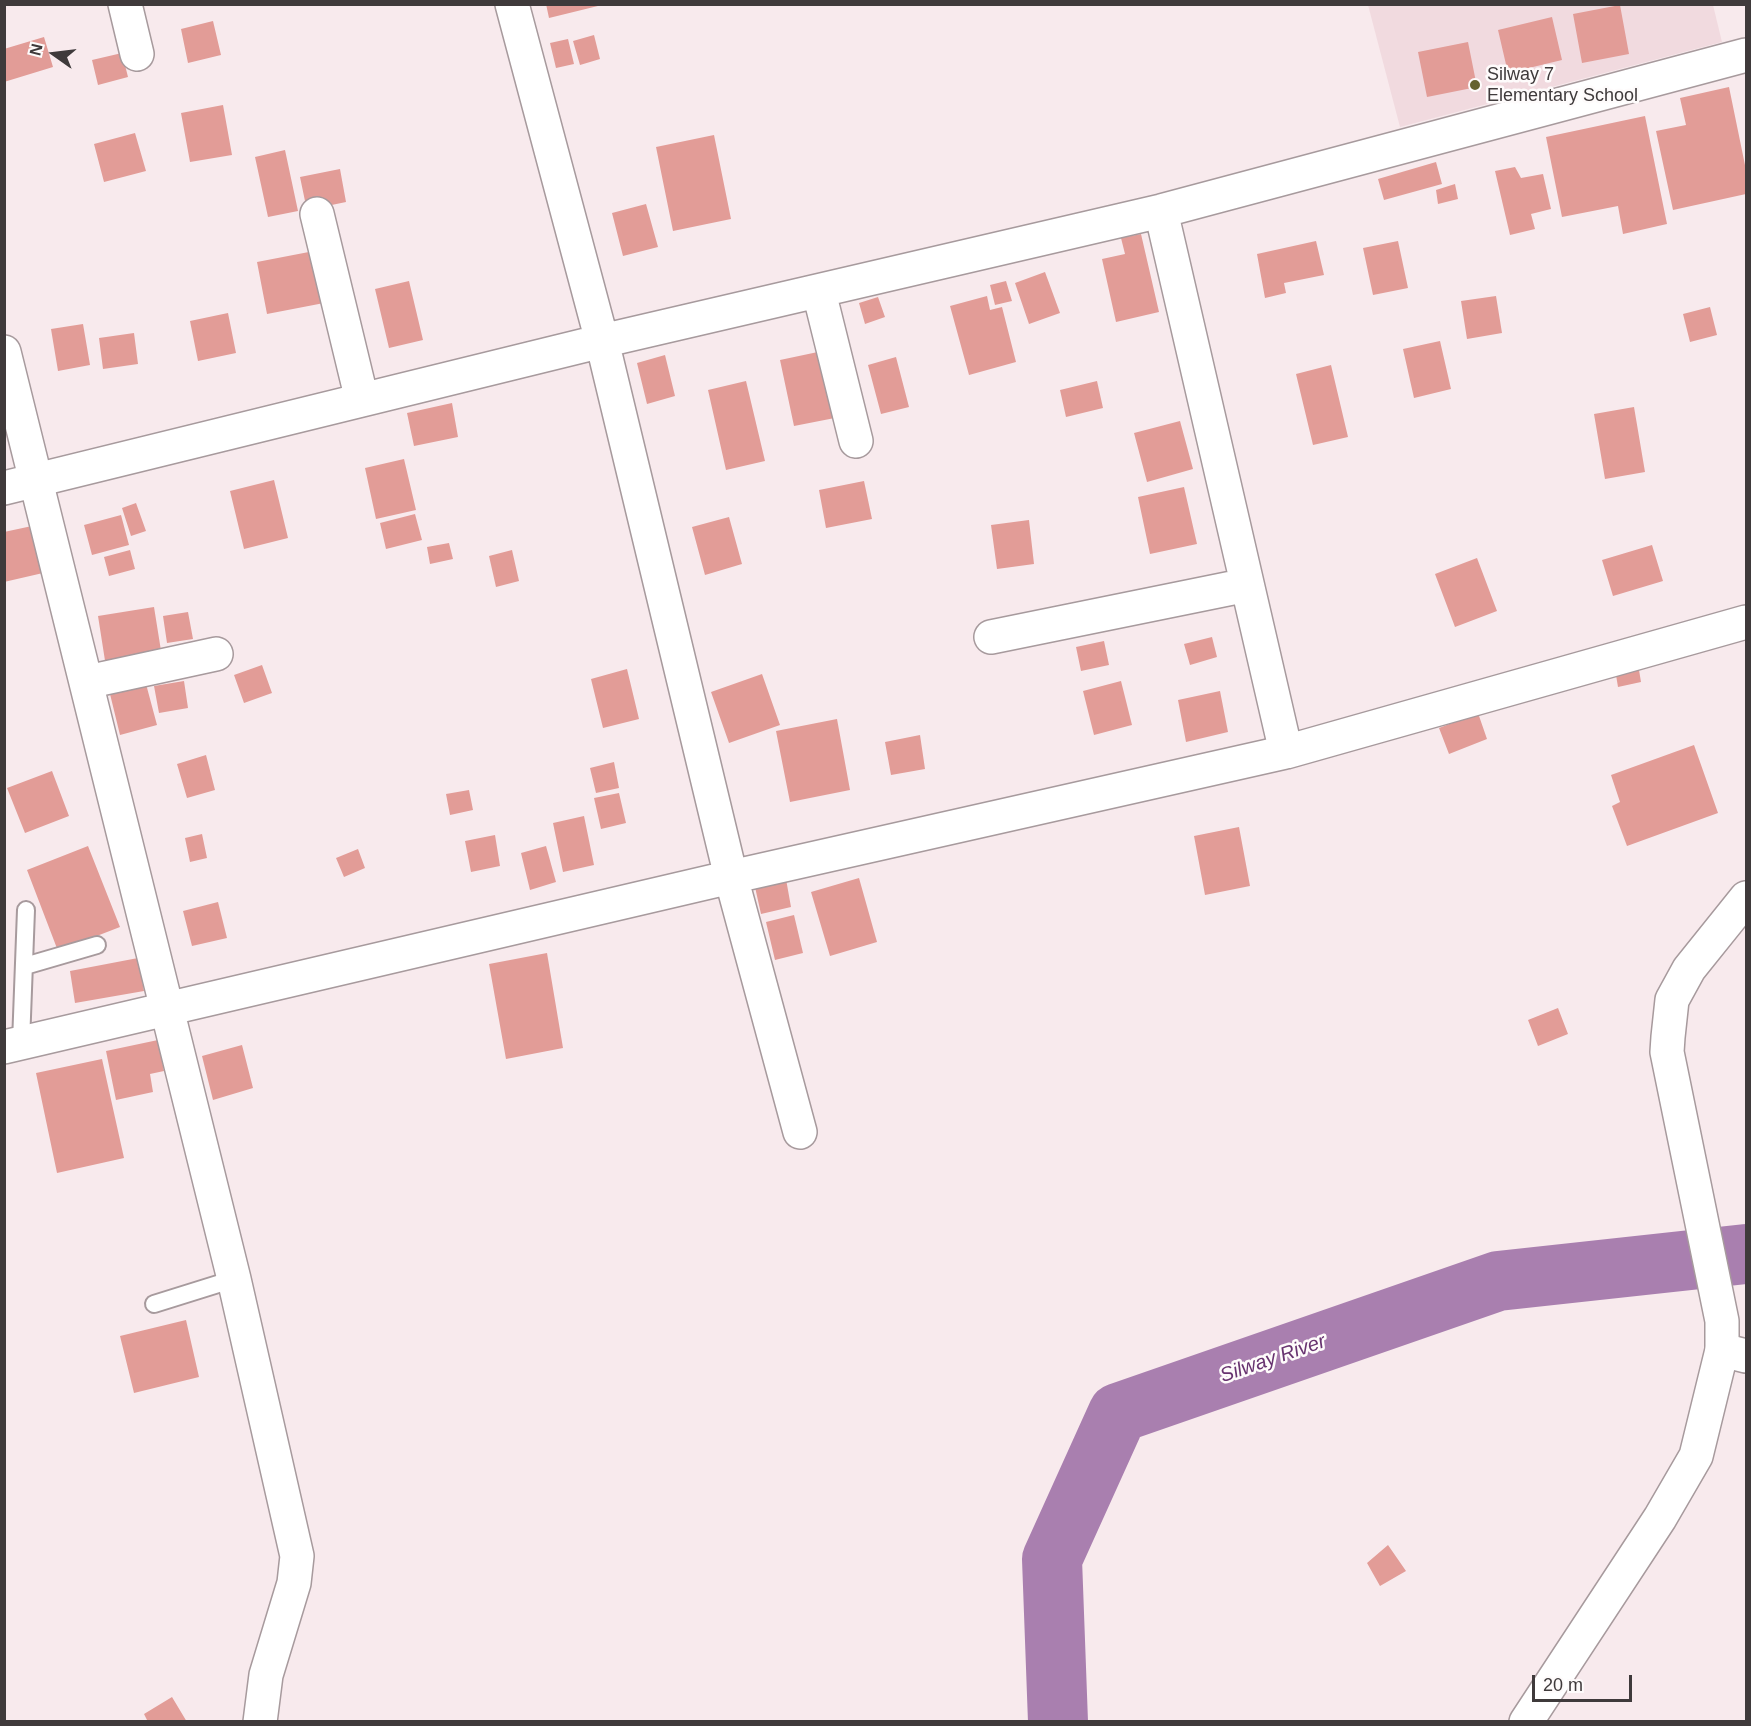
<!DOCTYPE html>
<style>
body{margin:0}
#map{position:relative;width:1751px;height:1726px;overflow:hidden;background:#f8eaed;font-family:Arial,sans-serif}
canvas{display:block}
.frame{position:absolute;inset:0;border:6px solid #3f3a3b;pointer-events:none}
.north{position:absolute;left:24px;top:24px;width:60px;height:60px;-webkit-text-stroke:4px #fefbfb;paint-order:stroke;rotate:284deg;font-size:16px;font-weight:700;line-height:24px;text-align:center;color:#3f3a3b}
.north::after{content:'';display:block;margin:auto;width:21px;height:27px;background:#3f3a3b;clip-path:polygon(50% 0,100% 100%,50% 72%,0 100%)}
.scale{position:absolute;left:1532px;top:1675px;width:100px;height:27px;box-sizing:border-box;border:3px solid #3f3a3b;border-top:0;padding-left:8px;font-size:18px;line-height:21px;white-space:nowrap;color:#3f3a3b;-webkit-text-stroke:4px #fefbfb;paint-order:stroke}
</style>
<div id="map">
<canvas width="1751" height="1726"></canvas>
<div class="frame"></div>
<div class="north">N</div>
<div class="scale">20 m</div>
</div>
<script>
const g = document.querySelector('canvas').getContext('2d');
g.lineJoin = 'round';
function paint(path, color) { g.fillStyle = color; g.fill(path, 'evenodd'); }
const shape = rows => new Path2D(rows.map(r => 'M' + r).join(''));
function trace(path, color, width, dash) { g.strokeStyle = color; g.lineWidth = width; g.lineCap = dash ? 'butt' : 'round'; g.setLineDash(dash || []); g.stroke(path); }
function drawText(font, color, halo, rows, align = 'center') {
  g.font = font + ' Arial,sans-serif'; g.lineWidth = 5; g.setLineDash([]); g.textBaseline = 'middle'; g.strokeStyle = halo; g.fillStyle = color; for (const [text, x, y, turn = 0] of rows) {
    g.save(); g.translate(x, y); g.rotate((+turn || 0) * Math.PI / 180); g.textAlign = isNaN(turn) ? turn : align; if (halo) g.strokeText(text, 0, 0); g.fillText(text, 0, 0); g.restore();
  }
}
paint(shape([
 [1368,5,1713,5,1722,42,1400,127]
]), '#f1dadf');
trace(shape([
 [1058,1722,1052,1559,1118,1413,1498,1281,1746,1254]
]), '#a97faf', 60);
paint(shape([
 [546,4,602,4,602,5,549,18],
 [1620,5,1629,54,1582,63,1573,14],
 [1552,17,1562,60,1508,73,1498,30],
 [213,21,221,55,188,63,181,29],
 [594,35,600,59,580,65,573,41],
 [44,37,53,67,4,82,4,49],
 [568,39,574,64,556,68,550,43],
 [1468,42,1477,87,1427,97,1418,52],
 [122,53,128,77,98,85,92,60],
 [1729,87,1746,170,1746,194,1673,210,1656,131,1686,125,1680,98],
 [223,105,232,155,190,162,181,113],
 [1645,116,1667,224,1623,234,1618,206,1562,217,1546,137],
 [135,133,146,171,104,182,94,144],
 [714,135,731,219,673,231,656,147],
 [285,150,298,211,268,217,255,157],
 [1436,162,1442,184,1384,200,1378,179],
 [1515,167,1521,178,1543,174,1551,209,1531,214,1535,229,1510,235,1495,171],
 [340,169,346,202,322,207,320,198,305,201,300,177],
 [1455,184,1458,199,1438,204,1436,190],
 [646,204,658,247,623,256,612,213],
 [1141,234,1159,312,1116,322,1102,259,1125,254,1121,238],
 [1316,241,1324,275,1284,283,1286,293,1265,298,1257,254],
 [1398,241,1408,288,1373,295,1363,248],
 [314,251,324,303,267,314,257,262],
 [1045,272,1060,313,1029,324,1015,283],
 [409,281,423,340,389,348,375,289],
 [1006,281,1012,301,995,305,990,285],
 [987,296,990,310,1002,307,1016,362,969,375,950,306],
 [1496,296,1502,333,1467,339,1461,301],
 [878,297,885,317,865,324,859,303],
 [1710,307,1717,335,1690,342,1683,314],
 [228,313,236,353,198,361,190,321],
 [83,324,90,365,58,371,51,329],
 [134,333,138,364,103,369,99,338],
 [1440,341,1451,389,1414,398,1403,349],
 [832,349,845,416,794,426,780,360],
 [665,355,675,396,647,404,637,363],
 [896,357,909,407,881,414,868,365],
 [1331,365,1348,437,1313,445,1296,374],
 [746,381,765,461,726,470,708,390],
 [1097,381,1103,408,1066,417,1060,390],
 [452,403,458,437,414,446,407,413],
 [1634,407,1645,472,1605,479,1594,414],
 [1180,421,1193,469,1147,482,1134,433],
 [404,459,416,510,376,519,365,468],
 [274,480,288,538,244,549,230,491],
 [864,481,872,519,826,528,819,490],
 [1184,487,1197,544,1150,554,1138,497],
 [136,503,146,531,131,536,122,508],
 [415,514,422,540,386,549,380,523],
 [121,515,129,545,92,555,84,525],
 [729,517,742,564,705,575,692,527],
 [1029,520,1034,564,997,569,991,525],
 [32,526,43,573,4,582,4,532],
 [449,543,453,559,430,564,427,547],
 [1652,545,1663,581,1613,596,1602,560],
 [130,550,135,569,109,576,104,557],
 [512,550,519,581,496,587,489,556],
 [1477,558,1497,611,1455,627,1435,574],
 [154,607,162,657,106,667,98,616],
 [188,612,193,639,167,643,163,616],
 [1212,637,1217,657,1190,665,1184,644],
 [1104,641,1109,665,1081,671,1076,647],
 [1638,664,1641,682,1618,687,1615,669],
 [262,665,272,693,244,703,234,675],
 [627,669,639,719,603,728,591,679],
 [762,674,780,725,729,743,711,692],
 [184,681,188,708,159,713,154,686],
 [1121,681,1132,725,1094,735,1083,691],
 [146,684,157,725,120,735,110,694],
 [1220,691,1228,732,1186,742,1178,700],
 [1478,713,1487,739,1449,754,1439,728],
 [837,719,850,790,790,802,776,731],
 [920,735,925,769,891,775,885,742],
 [1694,745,1718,813,1627,846,1612,806,1620,802,1611,775],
 [206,755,215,790,187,798,177,764],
 [614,762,619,788,596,793,590,768],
 [52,771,69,816,25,833,7,788],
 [469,790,473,810,450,815,446,794],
 [619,793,626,823,601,829,594,798],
 [584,816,594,865,563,872,553,823],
 [1239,827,1250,886,1205,895,1194,836],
 [202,834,207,858,190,862,185,838],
 [495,835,500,866,471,872,465,841],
 [88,846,120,927,58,951,27,870],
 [546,846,556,882,530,890,521,853],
 [358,849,365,868,344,877,336,858],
 [859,878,877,942,830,956,811,892],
 [786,879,791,907,761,914,755,887],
 [218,902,227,938,192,946,183,911],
 [794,915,803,953,775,960,766,922],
 [547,953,563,1048,506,1059,489,964],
 [138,958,144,991,75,1003,70,971],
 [1558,1008,1568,1034,1538,1046,1528,1020],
 [158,1040,164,1071,150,1074,153,1092,116,1100,106,1051],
 [242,1045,253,1088,213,1100,202,1056],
 [102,1059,124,1158,57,1173,36,1073],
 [186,1320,199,1377,134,1393,120,1336],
 [1388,1545,1406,1571,1380,1586,1367,1563],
 [172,1697,187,1722,148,1722,144,1714]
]), '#e29c97');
const service = shape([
 [25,966,97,945],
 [21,1043,26,910],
 [154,1304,234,1279]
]);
const minor = shape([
 [125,4,137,54],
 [512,4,602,341,731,877,800,1132],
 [1161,211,1286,752],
 [317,214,362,400],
 [819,292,856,441],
 [4,352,234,1279,297,1556,294,1583,266,1675,260,1722],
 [4,488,602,341,1161,211,1746,55],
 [991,637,1247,585],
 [87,682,216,654],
 [4,1047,731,877,1286,752,1746,622],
 [1722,1350,1746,1356]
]);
const tertiary = shape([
 [1526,1722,1660,1518,1696,1456,1722,1350,1722,1321,1667,1052,1668,1037,1672,1000,1689,969,1746,898]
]);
trace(service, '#a79a9d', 20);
trace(minor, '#a79a9d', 36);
trace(tertiary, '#a79a9d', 36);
trace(service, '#fff', 16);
trace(minor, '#fff', 33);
trace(tertiary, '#fff', 33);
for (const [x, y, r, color] of [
 [1475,85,6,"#65622f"]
]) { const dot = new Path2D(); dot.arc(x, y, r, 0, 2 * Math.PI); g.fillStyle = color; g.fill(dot); trace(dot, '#fefbfb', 2); }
drawText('18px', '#3f3a3b', '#fefbfb', [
 ["Silway 7",1487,75],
 ["Elementary School",1487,96]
], 'left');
drawText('italic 20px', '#683370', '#fefbfb', [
 ["Silway River",1273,1359,-19]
]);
</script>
